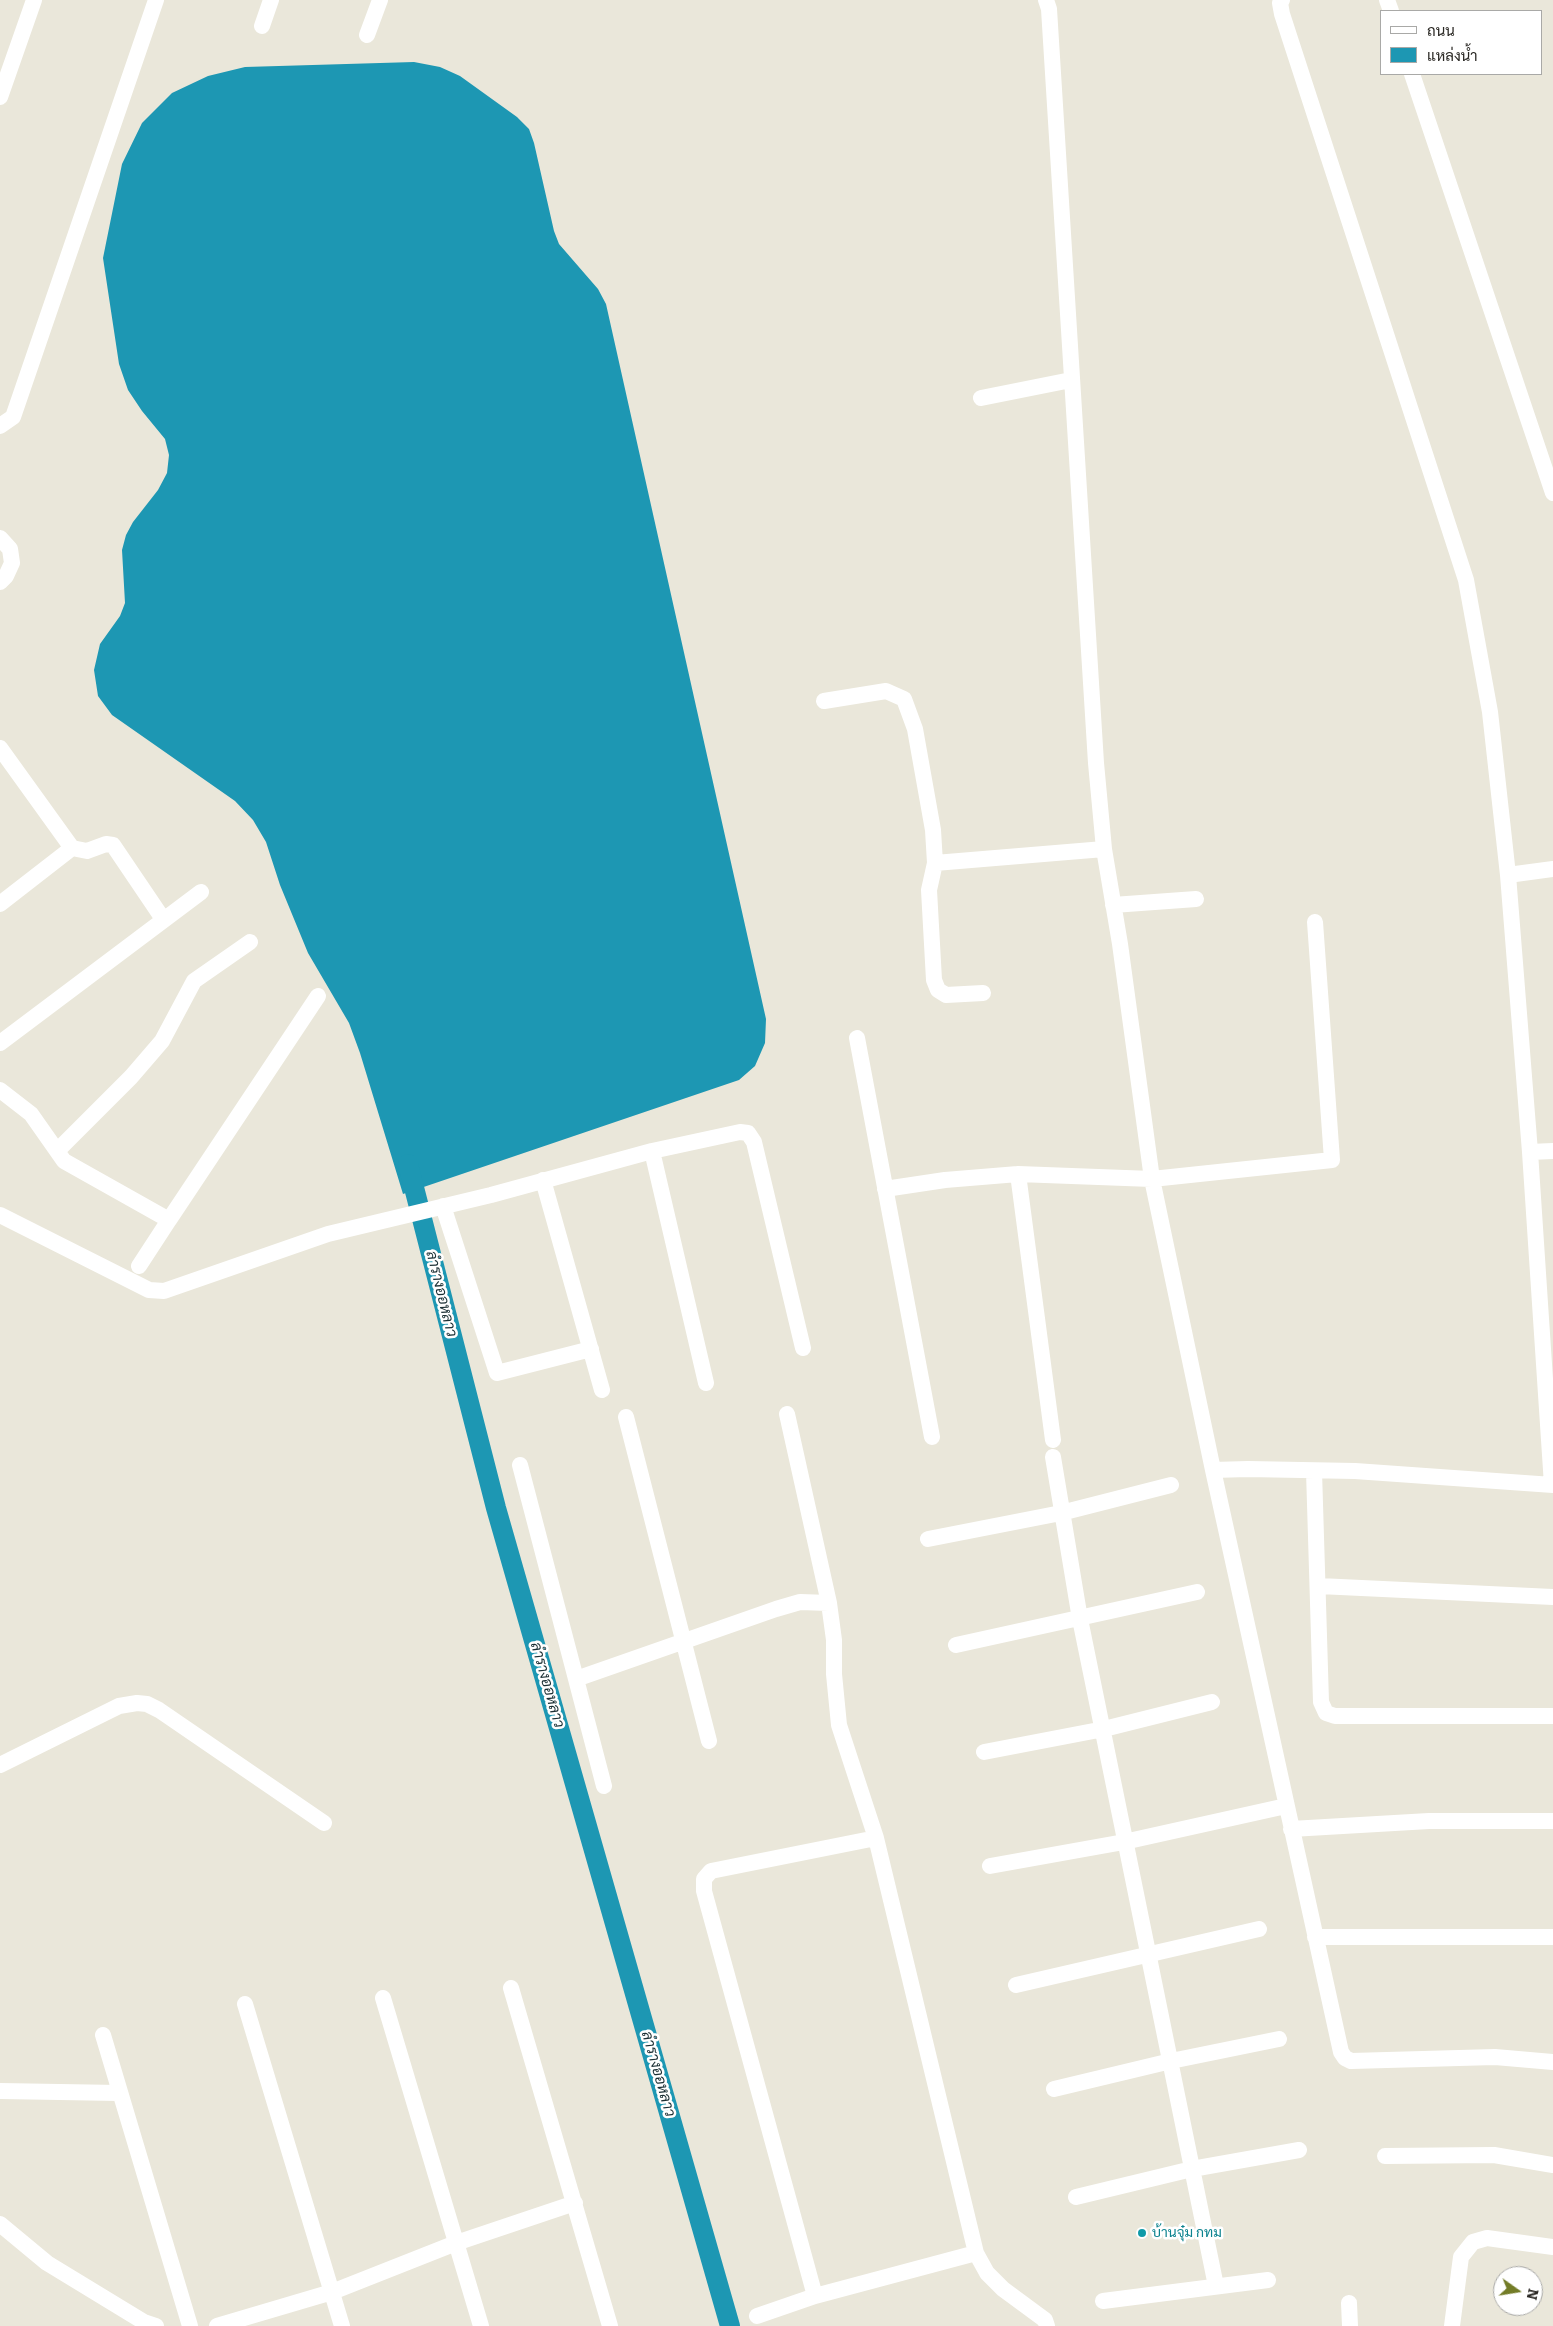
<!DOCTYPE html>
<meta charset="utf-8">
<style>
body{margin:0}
#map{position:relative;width:1553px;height:2326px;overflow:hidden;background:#eae7da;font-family:Bitter,Sarabun,serif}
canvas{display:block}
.legend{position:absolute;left:1380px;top:10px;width:162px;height:65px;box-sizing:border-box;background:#fff;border:1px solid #a9a9a7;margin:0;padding:6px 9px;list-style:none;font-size:15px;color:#292723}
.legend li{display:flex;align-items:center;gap:10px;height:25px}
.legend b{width:25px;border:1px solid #a9a9a7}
.north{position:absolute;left:1493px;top:2266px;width:50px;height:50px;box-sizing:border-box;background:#fff;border:1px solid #a9a9a7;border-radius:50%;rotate:103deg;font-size:14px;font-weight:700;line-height:20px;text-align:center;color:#292723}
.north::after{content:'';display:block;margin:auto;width:18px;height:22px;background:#737c27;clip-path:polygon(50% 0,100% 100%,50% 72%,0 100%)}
</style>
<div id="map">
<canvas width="1553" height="2326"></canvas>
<ul class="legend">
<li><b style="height:6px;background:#fff"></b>ถนน</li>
<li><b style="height:14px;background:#1d97b3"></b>แหล่งน้ำ</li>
</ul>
<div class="north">N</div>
</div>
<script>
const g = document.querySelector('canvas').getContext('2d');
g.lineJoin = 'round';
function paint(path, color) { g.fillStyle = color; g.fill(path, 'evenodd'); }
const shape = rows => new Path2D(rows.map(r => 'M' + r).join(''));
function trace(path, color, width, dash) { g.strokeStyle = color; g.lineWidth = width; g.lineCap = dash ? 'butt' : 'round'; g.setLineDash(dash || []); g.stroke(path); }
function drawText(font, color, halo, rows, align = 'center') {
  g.font = font + ' Bitter,Sarabun,serif'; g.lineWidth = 5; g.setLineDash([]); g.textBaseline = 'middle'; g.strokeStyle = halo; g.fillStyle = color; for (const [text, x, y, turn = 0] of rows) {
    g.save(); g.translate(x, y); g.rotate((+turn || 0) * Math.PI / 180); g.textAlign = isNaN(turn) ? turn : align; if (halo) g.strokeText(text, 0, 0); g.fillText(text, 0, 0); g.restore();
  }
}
paint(shape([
 [414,62,440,67,460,76,517,117,529,129,534,143,554,231,559,244,598,289,606,304,766,1019,765,1043,755,1066,739,1080,403,1194,360,1053,349,1023,308,953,280,885,266,842,253,820,235,801,112,715,98,696,94,670,100,644,120,616,125,603,122,550,126,535,133,522,158,490,167,473,169,455,165,439,142,411,128,390,119,364,103,258,122,164,142,123,172,93,208,76,245,67]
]), '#1d97b3');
trace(shape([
 [408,1164,496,1508,730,2326]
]), '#1d97b3', 20);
trace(shape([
 [1046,0,1049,9,1096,763,1104,849,1120,944,1152,1179,1213,1470,1341,2052,1345,2058,1351,2061,1495,2057,1553,2062],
 [1282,0,1280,3,1282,14,1466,580,1490,712,1508,875,1530,1152,1552,1485],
 [1387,0,1391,11],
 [262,26,271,0],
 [367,35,380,0],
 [1412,74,1553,493],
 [0,97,34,0],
 [981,398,1071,380],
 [0,426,13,417,156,0],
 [0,538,10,549,12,563,6,576,0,582],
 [824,701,886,691,904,699,915,729,933,830,935,863,929,890,934,980,938,990,946,995,983,993],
 [0,748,72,848,87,851,106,844,113,845,163,919],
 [935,863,1104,849],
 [1508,875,1553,869],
 [0,904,72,848],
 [1113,905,1196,899],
 [857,1038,932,1437],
 [0,1043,201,892],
 [0,1090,31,1114,64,1161,169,1220,318,996],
 [57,1151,131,1077,162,1041,194,981,250,942],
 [652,1151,706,1383],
 [1530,1152,1553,1151],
 [1018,1174,1053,1440],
 [543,1180,602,1390],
 [885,1189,945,1180,1018,1174,1152,1179,1332,1160,1315,922],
 [443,1206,497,1373,591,1349],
 [0,1215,149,1290,164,1291,328,1234,491,1195,652,1151,740,1132,748,1133,754,1142,803,1348],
 [139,1266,169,1220],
 [787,1414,829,1603,834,1640,834,1674,839,1725,876,1838,976,2253,987,2273,1003,2289,1045,2320,1047,2326],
 [626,1417,709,1741],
 [1053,1457,1080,1619,1216,2286],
 [520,1465,604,1786],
 [1213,1470,1248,1469,1355,1471,1553,1485],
 [1314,1471,1321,1702,1326,1713,1335,1716,1553,1716],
 [928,1539,1061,1513,1171,1485],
 [1319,1586,1553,1597],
 [956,1645,1197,1592],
 [576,1679,776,1609,800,1602,829,1603],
 [984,1752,1104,1729,1212,1702],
 [0,1765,119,1706,137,1703,147,1704,159,1710,324,1823],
 [1291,1829,1429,1821,1553,1821],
 [990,1866,1124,1842,1286,1806],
 [1315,1937,1553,1937],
 [1016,1985,1259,1929],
 [511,1988,610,2326],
 [383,1998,481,2326],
 [245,2004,342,2326],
 [103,2035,190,2326],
 [1054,2089,1171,2061,1279,2039],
 [0,2091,119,2093],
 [1385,2156,1494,2155,1553,2165],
 [1076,2197,1192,2169,1299,2150],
 [0,2224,47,2263,144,2322,156,2326],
 [815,2296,704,1891,704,1879,711,1871,876,1838],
 [1103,2301,1268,2280],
 [1349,2303,1350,2326],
 [757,2316,815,2296,976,2253],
 [217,2326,332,2292,456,2243,575,2203],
 [1452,2326,1461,2257,1473,2242,1487,2238,1553,2247]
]), '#fff', 16);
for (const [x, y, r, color] of [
 [1142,2233,5,"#0f9aa8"]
]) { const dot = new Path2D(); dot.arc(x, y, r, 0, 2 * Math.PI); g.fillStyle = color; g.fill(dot); trace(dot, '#fff', 2); }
drawText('14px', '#0d838f', '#fff', [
 ["บ้านจุ๋ม กทม",1152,2233]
], 'left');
drawText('italic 15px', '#1b2f34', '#fff', [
 ["ลำรางออหลาว",441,1294,76],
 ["ลำรางออหลาว",547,1685,74],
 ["ลำรางออหลาว",658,2074,74]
]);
</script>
